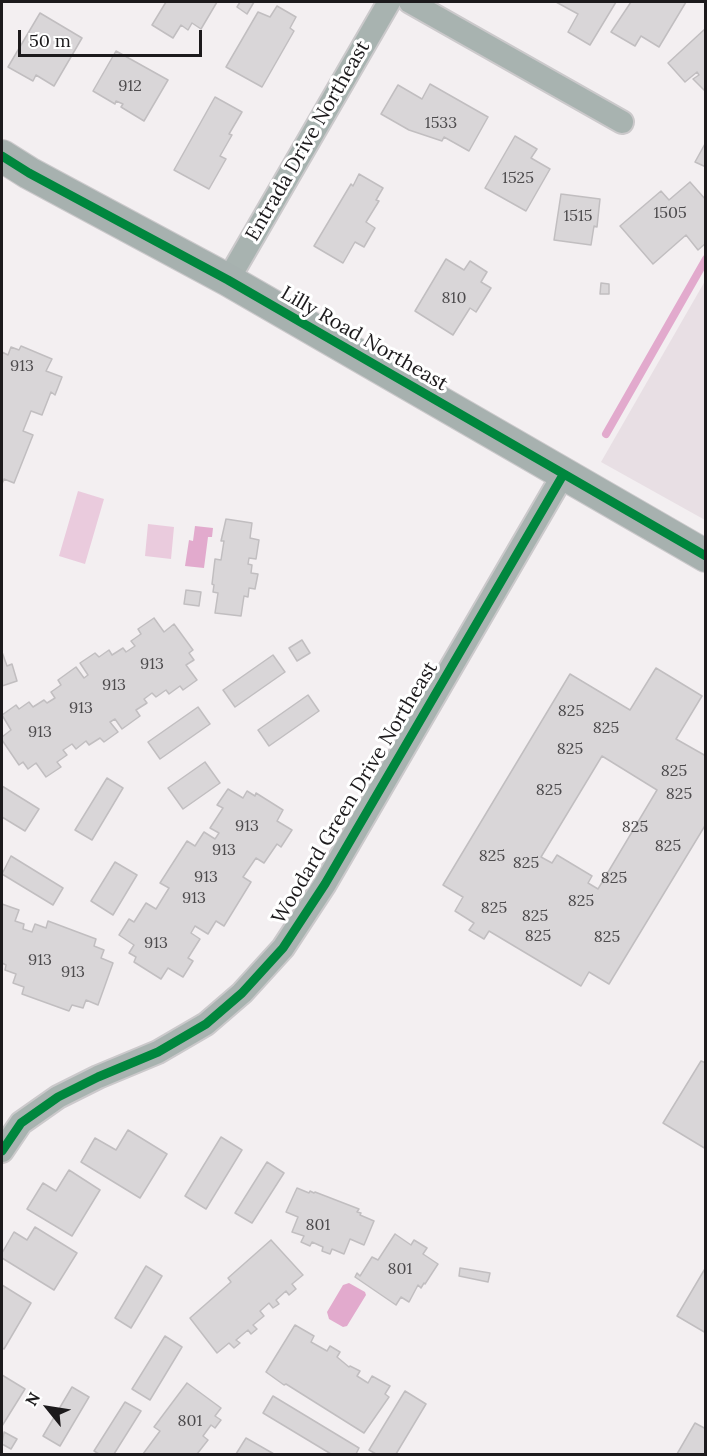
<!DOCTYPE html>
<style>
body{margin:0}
#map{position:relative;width:707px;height:1456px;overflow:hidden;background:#f3eff1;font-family:Lora,serif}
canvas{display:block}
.frame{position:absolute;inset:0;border:3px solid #1c1a1c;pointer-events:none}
.north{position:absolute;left:18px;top:1378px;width:60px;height:60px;-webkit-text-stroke:4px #fff;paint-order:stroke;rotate:300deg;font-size:16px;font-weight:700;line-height:24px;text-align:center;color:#1c1a1c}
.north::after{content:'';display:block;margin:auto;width:21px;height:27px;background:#1c1a1c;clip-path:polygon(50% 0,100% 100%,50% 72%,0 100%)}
.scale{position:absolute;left:18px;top:30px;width:184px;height:27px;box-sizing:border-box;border:3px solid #1c1a1c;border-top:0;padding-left:8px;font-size:18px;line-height:21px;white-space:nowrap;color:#1c1a1c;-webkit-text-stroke:4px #fff;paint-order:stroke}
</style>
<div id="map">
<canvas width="707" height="1456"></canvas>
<div class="frame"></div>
<div class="north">N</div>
<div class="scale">50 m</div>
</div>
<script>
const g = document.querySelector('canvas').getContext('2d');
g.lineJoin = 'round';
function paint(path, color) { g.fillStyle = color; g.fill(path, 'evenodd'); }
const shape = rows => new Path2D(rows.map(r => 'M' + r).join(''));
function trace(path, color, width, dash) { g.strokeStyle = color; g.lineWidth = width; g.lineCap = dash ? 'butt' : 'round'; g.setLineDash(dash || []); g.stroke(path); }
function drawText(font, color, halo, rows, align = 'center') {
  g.font = font + ' Lora,serif'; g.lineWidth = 6; g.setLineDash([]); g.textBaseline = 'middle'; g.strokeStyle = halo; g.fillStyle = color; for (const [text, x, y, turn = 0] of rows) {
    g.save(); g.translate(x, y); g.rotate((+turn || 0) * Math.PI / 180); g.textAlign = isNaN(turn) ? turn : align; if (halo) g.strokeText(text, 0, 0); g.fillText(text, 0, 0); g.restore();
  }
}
paint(shape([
 [705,281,705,520,601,462]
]), '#e8dfe4');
paint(shape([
 [78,491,104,499,85,564,59,556],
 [148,524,174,527,171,559,145,556]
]), '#eacbdd');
paint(shape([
 [195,526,213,528,212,537,208,537,204,568,185,566,189,540,193,541],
 [349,1283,365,1292,366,1295,347,1326,343,1327,329,1319,327,1312,343,1285]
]), '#e2aacd');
trace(shape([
 [606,434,706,259]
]), '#e2aacd', 8);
const building = shape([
 [166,2,217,2,201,29,192,23,188,30,181,25,173,38,152,25,166,2],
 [240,2,254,2,247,14,237,7,240,2],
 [556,2,616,2,590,45,568,32,578,14,556,2],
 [631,2,686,2,659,47,641,36,635,46,611,32,631,2],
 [277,6,296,17,290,28,294,31,262,87,226,67,258,12,270,17,277,6],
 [40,13,82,38,54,86,36,75,33,81,8,67,40,13],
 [706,28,706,92,693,79,699,75,697,72,685,82,668,63,706,28],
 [116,51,168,80,144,121,121,107,123,104,116,101,115,104,93,91,116,51],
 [430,84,488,117,469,151,444,137,442,141,409,130,381,114,398,85,422,99,430,84],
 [215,97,242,112,229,134,232,135,220,156,226,159,209,189,174,170,215,97],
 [515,136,537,149,531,158,550,169,526,211,485,188,515,136],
 [706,142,706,167,695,162,706,142],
 [359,174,383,188,376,200,379,201,366,222,375,228,364,247,355,242,343,263,314,246,351,184,353,186,359,174],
 [690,182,706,200,706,243,698,250,686,235,653,264,620,226,661,191,669,200,690,182],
 [561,194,600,199,597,227,594,226,591,245,554,240,561,194],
 [446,259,464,270,470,261,487,272,481,282,491,288,476,312,470,308,453,335,415,311,446,259],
 [601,283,609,284,609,294,600,294,601,283],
 [21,346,52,359,46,371,62,377,55,395,51,392,42,415,31,411,23,431,33,435,14,483,4,479,2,484,2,352,8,355,11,347,19,350,21,346],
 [226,519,252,523,250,538,259,540,256,559,249,558,248,564,252,565,251,573,258,574,255,589,249,588,248,597,244,596,241,616,215,613,218,593,213,592,214,585,212,584,215,559,221,560,224,541,221,541,226,519],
 [186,590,201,592,199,606,184,604,186,590],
 [154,618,164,632,174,624,193,650,189,653,194,660,186,665,197,680,183,690,180,686,169,694,166,690,156,697,152,693,144,699,147,703,136,710,140,716,122,729,115,719,110,722,118,732,104,742,100,738,89,745,86,741,76,749,72,744,63,750,67,755,57,762,61,767,46,777,36,763,28,769,23,762,19,765,2,740,2,737,11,730,2,715,16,705,19,709,29,702,33,707,44,700,47,703,55,698,51,692,61,685,58,680,76,667,84,678,88,675,80,663,95,653,99,657,109,650,112,655,123,648,126,652,135,646,131,641,141,634,138,629,154,618],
 [302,640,310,653,297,661,289,648,302,640],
 [2,652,7,666,12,664,17,681,2,686,2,652],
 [273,655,285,672,235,707,223,690,273,655],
 [656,668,702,696,676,739,706,756,706,824,609,984,589,972,581,986,489,931,484,939,469,930,474,923,455,911,463,897,443,885,570,674,630,710,656,668],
 [602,756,657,790,598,889,588,883,592,876,557,855,552,863,541,857,602,756],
 [308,695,319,711,269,746,258,730,308,695],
 [198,707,210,724,160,759,148,742,198,707],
 [205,762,220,783,183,809,168,788,205,762],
 [107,778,123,788,92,840,75,830,107,778],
 [2,786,39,809,25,831,2,817,2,786],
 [228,789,243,798,247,791,255,796,256,793,283,810,277,821,292,830,281,847,277,844,264,863,256,858,243,877,251,882,224,926,216,921,208,934,195,926,191,933,200,939,188,958,193,961,183,977,168,968,161,979,134,962,136,957,129,953,134,945,119,935,129,919,134,922,146,903,156,909,169,888,160,883,187,841,195,846,204,832,215,839,219,833,210,828,223,808,217,805,228,789],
 [11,856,63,888,53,905,2,874,11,856],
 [115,862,137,875,113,915,91,901,115,862],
 [2,904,19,910,15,921,24,924,23,929,32,932,35,924,46,928,48,921,96,939,94,946,104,950,101,958,113,963,98,1005,86,1000,83,1008,72,1005,69,1011,22,994,24,987,13,983,16,974,5,970,6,965,2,963,2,904],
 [701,1061,706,1063,706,1149,663,1123,701,1061],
 [128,1130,167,1154,140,1198,81,1162,95,1138,116,1150,128,1130],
 [221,1137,242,1150,206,1209,185,1196,221,1137],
 [267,1162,284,1173,252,1223,235,1213,267,1162],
 [69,1170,100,1190,72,1236,27,1209,43,1183,56,1191,69,1170],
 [297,1188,309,1193,310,1191,314,1193,315,1192,359,1209,357,1212,361,1213,360,1215,374,1221,364,1245,350,1239,344,1254,332,1249,330,1254,322,1251,323,1247,312,1242,310,1246,301,1242,304,1236,292,1232,298,1217,286,1212,297,1188],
 [35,1227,77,1253,54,1290,2,1258,2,1253,14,1232,27,1240,35,1227],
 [395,1234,411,1245,414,1240,427,1248,423,1254,438,1264,425,1284,424,1283,421,1288,418,1285,409,1302,401,1297,396,1305,355,1277,357,1273,360,1276,372,1257,378,1260,395,1234],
 [271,1240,303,1275,292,1284,296,1289,289,1295,286,1291,276,1300,279,1304,273,1308,269,1303,260,1311,264,1316,253,1325,257,1329,251,1334,248,1330,236,1340,240,1343,234,1348,229,1343,217,1353,190,1318,231,1282,228,1278,271,1240],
 [146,1266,162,1276,131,1328,115,1318,146,1266],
 [706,1267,706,1333,677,1316,706,1267],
 [460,1268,490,1273,488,1282,459,1276,460,1268],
 [2,1285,31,1303,4,1349,2,1348,2,1285],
 [295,1325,314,1336,311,1342,327,1351,330,1346,340,1352,337,1357,349,1367,350,1366,360,1371,357,1376,368,1383,372,1376,390,1386,385,1394,389,1397,364,1433,286,1384,284,1385,266,1372,295,1325],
 [165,1336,182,1347,150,1400,132,1389,165,1336],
 [2,1375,25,1389,2,1426,2,1375],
 [187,1383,221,1408,215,1416,221,1420,215,1428,211,1425,203,1436,208,1440,197,1454,143,1454,160,1431,154,1427,187,1383],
 [72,1387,89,1397,60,1446,43,1436,72,1387],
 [405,1391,426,1404,396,1454,376,1454,369,1450,405,1391],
 [273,1396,359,1448,356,1454,331,1454,263,1413,273,1396],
 [125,1402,141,1411,114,1454,99,1454,94,1451,125,1402],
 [695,1423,706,1429,706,1454,677,1454,695,1423],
 [4,1432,17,1439,11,1449,2,1444,4,1432],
 [246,1438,274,1454,236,1454,246,1438]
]);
paint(building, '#d9d6d8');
trace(building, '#c1bec0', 1.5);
const street = shape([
 [410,2,622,122],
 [228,280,389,2],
 [2,1151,21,1123,58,1097,98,1077,158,1052,206,1024,242,993,283,948,325,884,563,475]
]);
const secondary = shape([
 [2,156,29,173,228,280,706,556]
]);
trace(street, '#cbc9cb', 26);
trace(secondary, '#cbc9cb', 34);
trace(street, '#a8b3b0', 22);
trace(secondary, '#a7b1af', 32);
trace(shape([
 [2,156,29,173,228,280,706,556],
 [2,1151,21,1123,58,1097,98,1077,158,1052,206,1024,242,993,283,948,325,884,563,475]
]), '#00873e', 9);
drawText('16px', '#4d4b4d', null, [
 ["912",130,86],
 ["1533",441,123],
 ["1525",518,178],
 ["1505",670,213],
 ["1515",578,216],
 ["810",454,298],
 ["913",22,366],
 ["913",152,664],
 ["913",114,685],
 ["913",81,708],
 ["825",571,711],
 ["825",606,728],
 ["913",40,732],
 ["825",570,749],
 ["825",674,771],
 ["825",549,790],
 ["825",679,794],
 ["913",247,826],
 ["825",635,827],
 ["825",668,846],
 ["913",224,850],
 ["825",492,856],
 ["825",526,863],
 ["913",206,877],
 ["825",614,878],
 ["913",194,898],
 ["825",581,901],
 ["825",494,908],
 ["825",535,916],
 ["825",538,936],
 ["825",607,937],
 ["913",156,943],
 ["913",40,960],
 ["913",73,972],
 ["801",318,1225],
 ["801",400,1269],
 ["801",190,1421]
]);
drawText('20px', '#1c1a1c', '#fff', [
 ["Entrada Drive Northeast",308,141,-60],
 ["Lilly Road Northeast",364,339,30],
 ["Woodard Green Drive Northeast",355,793,-59]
]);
</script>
